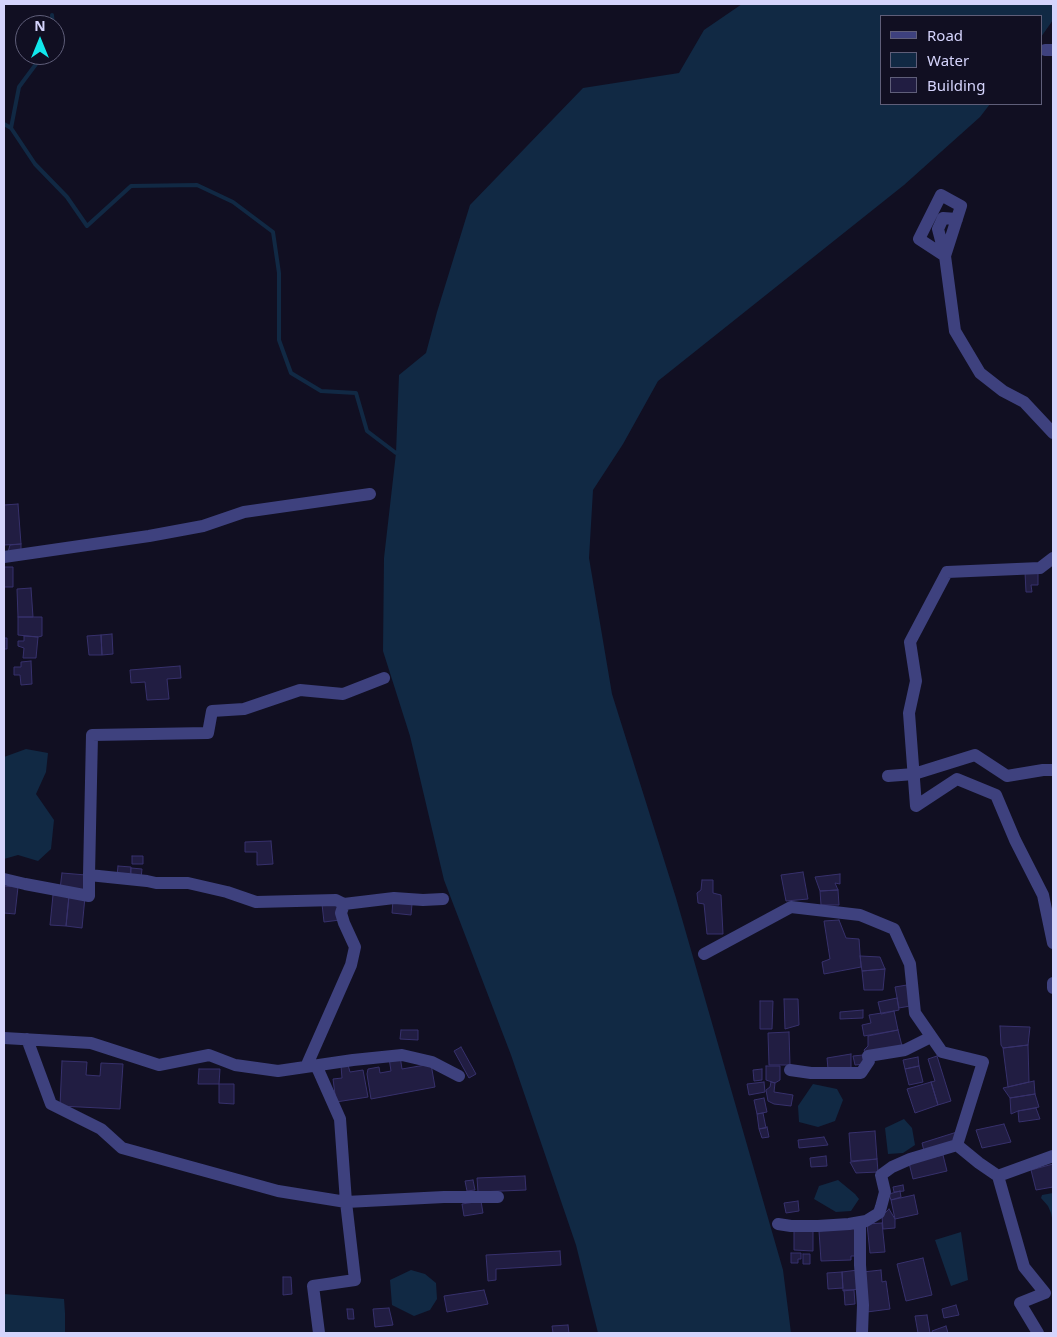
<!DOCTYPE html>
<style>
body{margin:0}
#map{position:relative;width:1057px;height:1337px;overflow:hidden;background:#110f22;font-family:"Noto Sans",sans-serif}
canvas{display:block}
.frame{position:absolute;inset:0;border:5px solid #d5d4fc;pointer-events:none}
.legend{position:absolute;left:880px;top:15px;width:162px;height:90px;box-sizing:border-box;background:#110f22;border:1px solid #5f5e79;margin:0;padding:6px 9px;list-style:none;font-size:15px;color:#d5d4fc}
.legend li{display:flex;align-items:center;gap:10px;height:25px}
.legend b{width:25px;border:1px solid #5f5e79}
.north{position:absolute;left:15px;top:15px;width:50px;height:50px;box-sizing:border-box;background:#110f22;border:1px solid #5f5e79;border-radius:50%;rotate:0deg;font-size:14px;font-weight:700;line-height:20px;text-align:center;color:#d5d4fc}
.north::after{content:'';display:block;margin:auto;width:18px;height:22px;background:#11e7eb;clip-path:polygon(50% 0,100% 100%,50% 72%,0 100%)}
</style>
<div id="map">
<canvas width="1057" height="1337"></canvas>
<div class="frame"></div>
<ul class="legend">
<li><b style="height:6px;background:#3e417e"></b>Road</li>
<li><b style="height:14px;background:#112944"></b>Water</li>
<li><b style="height:14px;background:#211d42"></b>Building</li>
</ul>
<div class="north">N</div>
</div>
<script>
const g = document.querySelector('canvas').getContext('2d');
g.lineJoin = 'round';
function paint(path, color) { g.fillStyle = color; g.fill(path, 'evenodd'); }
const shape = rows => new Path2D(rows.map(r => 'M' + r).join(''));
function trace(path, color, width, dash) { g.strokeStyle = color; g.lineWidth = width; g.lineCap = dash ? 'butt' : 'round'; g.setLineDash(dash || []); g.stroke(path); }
paint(shape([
 [742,4,1053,4,1053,20,1041,37,1041,16,881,16,881,104,990,104,980,117,904,185,658,381,623,444,593,490,589,558,612,694,676,898,783,1270,791,1333,598,1333,576,1245,511,1055,444,880,410,736,383,651,384,558,396,453,399,375,426,353,437,312,470,205,583,88,679,73,704,30],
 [26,749,48,753,46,772,36,794,54,820,51,849,38,861,18,855,4,859,4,757],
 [813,1084,837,1089,843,1100,835,1121,818,1127,799,1122,798,1106],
 [904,1119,912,1128,915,1145,903,1153,888,1154,885,1128],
 [838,1180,855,1194,859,1199,851,1211,836,1212,814,1199,819,1186],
 [1053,1193,1053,1223,1051,1213,1048,1206,1041,1198,1042,1195],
 [961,1232,968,1280,951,1286,935,1240],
 [411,1270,425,1274,436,1283,437,1299,430,1310,414,1316,392,1305,390,1280],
 [4,1294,64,1299,65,1313,65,1333,4,1333]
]), '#112944');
trace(shape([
 [52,15,53,25],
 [4,124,11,128,35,164,67,197,87,226,131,186,197,185,233,202,273,232,279,273,279,340,291,373,321,391,356,393,367,431,396,453,398,452],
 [11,128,19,87,39,60,46,55]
]), '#112944', 4);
const building = shape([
 [18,504,21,544,4,545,4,505,18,504],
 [21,544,21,552,8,552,10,545,21,544],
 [4,567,13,567,13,587,4,587,4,567],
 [1025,572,1038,572,1038,585,1031,585,1032,592,1026,592,1025,572],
 [31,588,33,617,18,617,17,589,31,588],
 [18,617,42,617,42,636,38,637,18,635,18,617],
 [112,634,113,654,102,655,101,635,112,634],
 [101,635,102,655,89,655,87,636,101,635],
 [24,636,38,637,36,658,23,658,24,648,18,646,18,641,24,641,24,636],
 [4,638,7,638,7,649,4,649,4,638],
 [31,661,32,684,21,685,20,675,14,675,14,667,21,667,21,662,31,661],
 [180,666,181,678,167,679,169,699,147,700,145,682,131,683,130,670,180,666],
 [271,841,273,864,257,865,257,852,245,852,245,842,271,841],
 [132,856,143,856,143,864,132,864,132,856],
 [118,866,131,867,130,876,117,876,118,866],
 [131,868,142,869,141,878,131,877,131,868],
 [803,872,808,899,786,901,781,875,803,872],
 [62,873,86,875,85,891,60,889,62,873],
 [840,874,840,884,835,883,838,890,820,891,815,877,840,874],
 [702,880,713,880,713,893,721,895,723,934,707,934,704,904,698,903,697,893,701,890,702,880],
 [4,886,18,887,15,914,4,913,4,886],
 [838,890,839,905,821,905,820,891,838,890],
 [53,895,69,896,66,926,50,925,53,895],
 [69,896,85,897,82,928,66,926,69,896],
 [393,900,412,904,411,915,392,913,393,900],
 [338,903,340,920,324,922,322,904,338,903],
 [839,920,846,938,859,939,861,967,824,974,822,962,830,959,824,921,839,920],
 [860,956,880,957,885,969,862,971,860,956],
 [885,969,883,990,864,990,862,971,885,969],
 [907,985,910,1006,899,1008,895,987,907,985],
 [897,998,899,1010,881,1014,878,1002,897,998],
 [784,999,798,999,799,1025,785,1029,784,999],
 [760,1001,773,1001,772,1029,760,1029,760,1001],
 [863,1010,863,1018,840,1019,840,1012,863,1010],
 [894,1011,898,1030,864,1036,862,1025,871,1023,869,1015,894,1011],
 [1000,1026,1030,1027,1028,1045,1003,1048,1001,1045,1000,1026],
 [401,1030,418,1030,418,1040,400,1039,401,1030],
 [898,1030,902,1046,866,1054,864,1050,868,1046,868,1036,898,1030],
 [789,1032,790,1065,769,1065,768,1033,789,1032],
 [1028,1045,1029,1082,1008,1087,1003,1048,1028,1045],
 [461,1047,476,1074,469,1078,454,1051,461,1047],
 [851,1054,851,1068,828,1069,827,1058,851,1054],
 [863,1055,865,1064,855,1065,853,1056,863,1055],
 [400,1056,402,1069,431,1064,435,1087,371,1099,367,1074,368,1069,379,1067,380,1073,391,1071,389,1058,400,1056],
 [937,1056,951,1101,938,1105,931,1082,935,1081,928,1059,937,1056],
 [918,1057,919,1066,905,1069,903,1060,918,1057],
 [62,1061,87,1062,86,1075,100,1076,101,1063,123,1064,120,1109,60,1106,62,1061],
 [348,1065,350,1072,363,1070,368,1097,336,1102,333,1079,342,1078,341,1066,348,1065],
 [766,1066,780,1066,780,1080,775,1083,766,1080,766,1066],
 [919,1066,923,1082,909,1085,905,1069,919,1066],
 [199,1069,220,1069,219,1084,198,1084,199,1069],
 [762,1069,762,1080,754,1081,753,1070,762,1069],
 [1034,1081,1035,1094,1010,1098,1003,1088,1034,1081],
 [764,1082,765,1092,749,1095,747,1084,764,1082],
 [771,1082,775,1083,774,1092,793,1095,791,1106,774,1104,768,1101,766,1090,770,1087,771,1082],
 [931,1082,938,1105,915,1113,907,1089,931,1082],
 [219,1084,234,1084,234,1104,219,1103,219,1084],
 [1035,1094,1039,1107,1018,1111,1011,1114,1010,1098,1035,1094],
 [764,1098,767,1112,757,1114,754,1100,764,1098],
 [1036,1108,1040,1119,1019,1122,1018,1111,1036,1108],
 [763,1113,766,1128,759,1129,757,1114,763,1113],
 [1004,1124,1011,1142,982,1148,976,1130,1004,1124],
 [767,1127,769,1137,762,1138,759,1129,767,1127],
 [875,1131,877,1159,851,1161,849,1133,875,1131],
 [957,1132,954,1142,924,1151,922,1143,957,1132],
 [824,1137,828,1145,799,1148,798,1140,824,1137],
 [943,1155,947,1171,913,1179,909,1163,943,1155],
 [826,1156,827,1166,811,1167,810,1158,826,1156],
 [877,1159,878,1172,856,1173,850,1162,877,1159],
 [1053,1164,1053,1187,1036,1190,1031,1170,1053,1164],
 [525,1176,526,1190,478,1192,477,1178,525,1176],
 [473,1180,475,1190,467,1191,465,1181,473,1180],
 [903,1185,904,1191,894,1192,893,1187,903,1185],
 [900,1191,901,1197,891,1200,889,1194,900,1191],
 [914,1195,918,1214,895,1219,891,1200,914,1195],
 [481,1201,483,1213,464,1216,462,1204,481,1201],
 [798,1201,799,1211,786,1213,784,1203,798,1201],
 [889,1209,895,1219,895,1228,883,1229,882,1216,889,1209],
 [882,1223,885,1252,870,1253,867,1224,882,1223],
 [856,1227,857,1256,851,1256,851,1260,821,1261,819,1231,856,1227],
 [794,1230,813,1230,813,1251,794,1250,794,1230],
 [560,1251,561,1265,496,1269,496,1280,488,1281,486,1255,560,1251],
 [791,1253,801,1253,801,1259,798,1259,798,1263,791,1263,791,1253],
 [803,1254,810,1254,810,1264,803,1264,803,1254],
 [923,1258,932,1295,906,1301,897,1264,923,1258],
 [858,1270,859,1289,843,1291,842,1272,858,1270],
 [881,1270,882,1282,886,1281,890,1309,867,1312,863,1272,881,1270],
 [842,1272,843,1288,828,1289,827,1273,842,1272],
 [283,1277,291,1277,292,1294,283,1295,283,1277],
 [484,1290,488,1304,447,1312,444,1296,484,1290],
 [844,1290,854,1290,855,1304,845,1305,844,1290],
 [956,1305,959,1315,944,1318,942,1309,956,1305],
 [389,1308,393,1325,375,1327,373,1309,389,1308],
 [347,1309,353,1309,354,1319,348,1319,347,1309],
 [927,1315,930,1333,918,1333,915,1316,927,1315],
 [568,1325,569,1333,553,1333,552,1326,568,1325],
 [946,1326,948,1333,933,1333,932,1331,946,1326]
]);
paint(building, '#211d42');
trace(building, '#37316c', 1);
trace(shape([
 [1045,50,1053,50],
 [941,195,961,206,945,256,919,239,941,195],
 [957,219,943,218,938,229,945,256,955,331,980,373,1003,391,1024,402,1053,433],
 [4,557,149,536,203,526,244,512,370,494],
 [1053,558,1040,568,947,572,910,642,916,681,909,713,916,806,957,779,996,795,1015,840,1043,895,1053,943],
 [888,776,914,774,975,755,1007,776,1043,770,1053,770],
 [4,879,25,884,89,896,89,875],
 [344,904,336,900,256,902,227,892,188,883,156,883,147,881,89,875,92,735,208,733,212,711,244,709,300,690,343,694,384,678],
 [704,954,791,907,860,915,894,929,910,964,915,1013,942,1052,983,1062,957,1145],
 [1053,983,1053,988],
 [4,1038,91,1043,159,1065,209,1055,235,1065,278,1071,353,1060,402,1055,432,1062,459,1076],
 [27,1039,51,1104,101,1129,122,1148,278,1191,346,1202,444,1197,498,1197],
 [316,1065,340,1119,346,1202,355,1280,313,1286,319,1333],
 [306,1067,351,965,355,947,344,923,341,913,344,904,394,898,423,900,443,899],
 [790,1070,811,1073,861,1073,869,1061,868,1056,905,1050,931,1037],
 [998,1176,1053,1156],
 [860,1223,860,1265,863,1305,862,1333],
 [778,1224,791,1226,818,1226,849,1224,866,1221,879,1213,881,1207,885,1192,881,1175,892,1167,910,1159,957,1145,979,1163,998,1176,1024,1267,1045,1293,1020,1303,1038,1333]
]), '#3e417e', 12);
</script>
